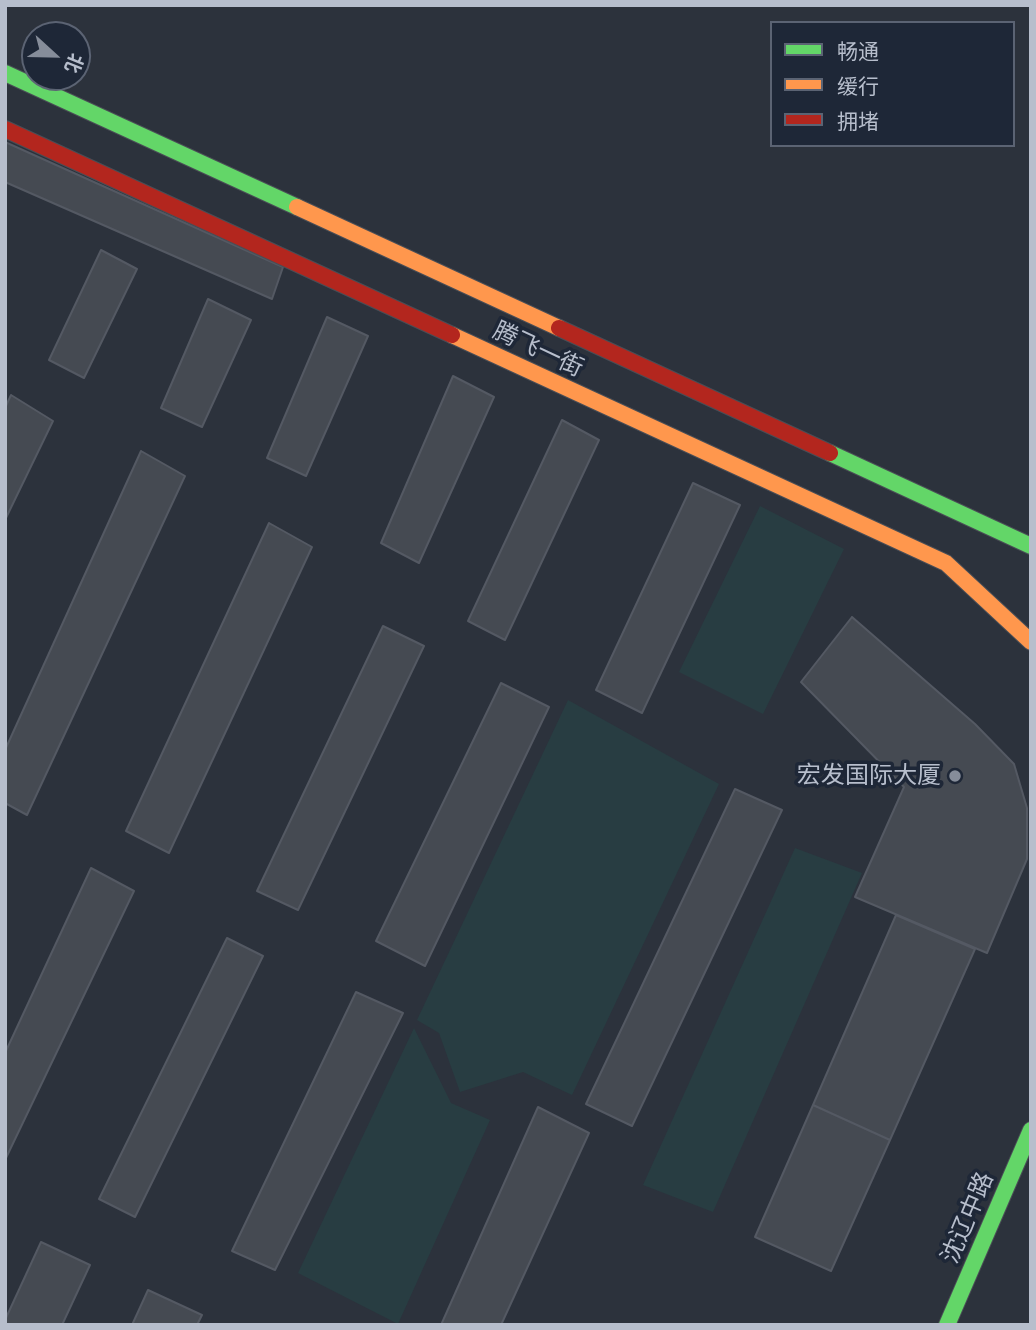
<!DOCTYPE html>
<meta charset="utf-8">
<style>
body{margin:0}
#map{position:relative;width:1036px;height:1330px;overflow:hidden;background:#2c323c;font-family:Rubik,"Noto Sans SC",sans-serif}
canvas{display:block}
.frame{position:absolute;inset:0;border:7px solid #b7becc;pointer-events:none}
.legend{position:absolute;left:770px;top:21px;width:245px;height:126px;box-sizing:border-box;background:#1e2737;border:2px solid #5b6373;margin:0;padding:9px 12px;list-style:none;font-size:21px;color:#b7becc}
.legend li{display:flex;align-items:center;gap:14px;height:35px}
.legend b{width:35px;border:2px solid #5b6373}
.north{position:absolute;left:21px;top:21px;width:70px;height:70px;box-sizing:border-box;background:#1e2737;border:2px solid #5b6373;border-radius:50%;rotate:112deg;font-size:19px;font-weight:700;line-height:28px;text-align:center;color:#b7becc}
.north::after{content:'';display:block;margin:auto;width:24px;height:32px;background:#868d9a;clip-path:polygon(50% 0,100% 100%,50% 72%,0 100%)}
</style>
<div id="map">
<canvas width="1036" height="1330"></canvas>
<div class="frame"></div>
<ul class="legend">
<li><b style="height:9px;background:#63d668"></b>畅通</li>
<li><b style="height:9px;background:#ff974d"></b>缓行</li>
<li><b style="height:9px;background:#b3261e"></b>拥堵</li>
</ul>
<div class="north">北</div>
</div>
<script>
const g = document.querySelector('canvas').getContext('2d');
g.lineJoin = 'round';
function paint(path, color) { g.fillStyle = color; g.fill(path, 'evenodd'); }
const shape = rows => new Path2D(rows.map(r => 'M' + r).join(''));
function trace(path, color, width, dash) { g.strokeStyle = color; g.lineWidth = width; g.lineCap = dash ? 'butt' : 'round'; g.setLineDash(dash || []); g.stroke(path); }
function drawText(font, color, halo, rows, align = 'center') {
  g.font = font + ' Rubik,"Noto Sans SC",sans-serif'; g.lineWidth = 7; g.setLineDash([]); g.textBaseline = 'middle'; g.strokeStyle = halo; g.fillStyle = color; for (const [text, x, y, turn = 0] of rows) {
    g.save(); g.translate(x, y); g.rotate((+turn || 0) * Math.PI / 180); g.textAlign = isNaN(turn) ? turn : align; if (halo) g.strokeText(text, 0, 0); g.fillText(text, 0, 0); g.restore();
  }
}
paint(shape([
 [760,506,844,549,763,714,679,672],
 [568,700,719,784,572,1095,523,1072,460,1092,439,1033,417,1020],
 [795,848,862,873,713,1212,643,1185],
 [414,1028,451,1103,490,1120,398,1324,298,1273]
]), '#283d42');
const building = shape([
 [5,142,283,267,272,299,5,182,5,142],
 [101,250,137,269,84,378,49,360,101,250],
 [208,299,251,320,202,427,161,408,208,299],
 [327,317,368,336,306,476,267,458,327,317],
 [453,376,494,397,419,563,381,543,453,376],
 [11,395,53,421,5,520,5,408,11,395],
 [562,420,599,440,505,640,468,621,562,420],
 [141,451,185,476,27,815,5,803,5,750,141,451],
 [693,483,740,505,642,713,596,690,693,483],
 [269,523,312,547,169,853,126,831,269,523],
 [852,617,975,724,1014,764,1027,808,1027,859,987,953,855,897,904,787,801,682,852,617],
 [383,626,424,646,298,910,257,891,383,626],
 [501,683,549,707,425,966,376,941,501,683],
 [735,789,782,810,632,1126,586,1104,735,789],
 [91,868,134,891,6,1158,5,1053,91,868],
 [896,915,975,949,890,1140,813,1105,896,915],
 [227,938,263,956,135,1217,99,1199,227,938],
 [356,992,403,1013,275,1270,232,1251,356,992],
 [813,1105,890,1140,831,1271,755,1237,813,1105],
 [538,1107,589,1133,501,1325,441,1325,538,1107],
 [41,1242,90,1265,62,1325,5,1325,5,1320,41,1242],
 [148,1290,202,1315,197,1325,132,1325,148,1290]
]);
paint(building, '#454a52');
trace(building, '#545963', 2);
const fast = shape([
 [5,73,297,207],
 [830,453,1031,546],
 [947,1325,1031,1130]
]);
const slow = shape([
 [297,207,559,328],
 [452,335,946,563,1031,642]
]);
const jam = shape([
 [5,129,452,335],
 [559,328,830,453]
]);
trace(fast, '#4a4e56', 18);
trace(slow, '#4a4e56', 18);
trace(jam, '#4a4e56', 18);
trace(fast, '#63d668', 16);
trace(slow, '#ff974d', 16);
trace(jam, '#b3261e', 16);
for (const [x, y, r, color] of [
 [955,776,7,"#868d9a"]
]) { const dot = new Path2D(); dot.arc(x, y, r, 0, 2 * Math.PI); g.fillStyle = color; g.fill(dot); trace(dot, '#1e2737', 2.5); }
drawText('24px', '#b7becc', '#1e2737', [
 ["腾飞一街",538,350,25],
 ["沈辽中路",968,1218,-67]
]);
drawText('24px', '#b7becc', '#1e2737', [
 ["宏发国际大厦",941,776]
], 'right');
</script>
